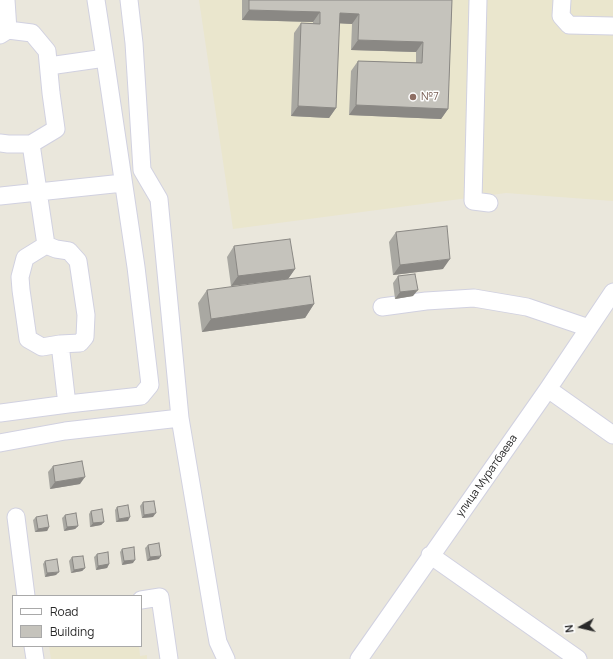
<!DOCTYPE html>
<meta charset="utf-8">
<style>
body{margin:0}
#map{position:relative;width:613px;height:659px;overflow:hidden;background:#eae7dc;font-family:Manrope,sans-serif}
canvas{display:block}
.legend{position:absolute;left:12px;top:595px;width:130px;height:52px;box-sizing:border-box;background:#fff;border:1px solid #a9a9a9;margin:0;padding:5px 7px;list-style:none;font-size:12px;color:#292929}
.legend li{display:flex;align-items:center;gap:8px;height:20px}
.legend b{width:20px;border:1px solid #a9a9a9}
.north{position:absolute;left:561px;top:607px;width:40px;height:40px;-webkit-text-stroke:3px #fff;paint-order:stroke;rotate:262deg;font-size:11px;font-weight:700;line-height:16px;text-align:center;color:#292929}
.north::after{content:'';display:block;margin:auto;width:14px;height:18px;background:#292929;clip-path:polygon(50% 0,100% 100%,50% 72%,0 100%)}
</style>
<div id="map">
<canvas width="613" height="659"></canvas>
<ul class="legend">
<li><b style="height:5px;background:#fff"></b>Road</li>
<li><b style="height:11px;background:#c5c3bc"></b>Building</li>
</ul>
<div class="north">N</div>
</div>
<script>
const g = document.querySelector('canvas').getContext('2d');
g.lineJoin = 'round';
function paint(path, color) { g.fillStyle = color; g.fill(path, 'evenodd'); }
const shape = rows => new Path2D(rows.map(r => 'M' + r).join(''));
function trace(path, color, width, dash) { g.strokeStyle = color; g.lineWidth = width; g.lineCap = dash ? 'butt' : 'round'; g.setLineDash(dash || []); g.stroke(path); }
function drawText(font, color, halo, rows, align = 'center') {
  g.font = font + ' Manrope,sans-serif'; g.lineWidth = 3; g.setLineDash([]); g.textBaseline = 'middle'; g.strokeStyle = halo; g.fillStyle = color; for (const [text, x, y, turn = 0] of rows) {
    g.save(); g.translate(x, y); g.rotate((+turn || 0) * Math.PI / 180); g.textAlign = isNaN(turn) ? turn : align; if (halo) g.strokeText(text, 0, 0); g.fillText(text, 0, 0); g.restore();
  }
}
paint(shape([
 [199,0,613,0,613,201,506,193,233,229],
 [49,646,139,646,140,656,147,655,147,659,51,659]
]), '#eae6cd');
const minor = shape([
 [6,0,8,30],
 [478,0,473,201,489,203],
 [562,0,561,16,569,25,613,26],
 [0,35,8,30,32,33,47,51,51,93,56,129,31,144,8,144,0,143],
 [49,66,105,58,96,0],
 [31,144,46,245,56,249,69,251,78,261,86,315,85,337,80,343,60,344,66,396,68,404,141,396,150,385,136,267,105,58],
 [0,196,123,183],
 [46,245,25,258,20,277,21,290,28,339,42,347,60,344],
 [382,307,426,301,474,298,527,307,589,328],
 [548,389,613,435],
 [0,413,68,404],
 [180,418,214,620,218,642,226,659],
 [0,443,65,431,180,418,159,199,142,170,134,43,129,0],
 [16,517,26,596],
 [430,555,578,659],
 [141,600,160,597,169,659],
 [33,646,35,659],
 [359,659,548,389,613,292]
]);
trace(minor, '#d1d1e0', 19);
trace(minor, '#fff', 17);
paint(shape([
 [242,0,452,0,448,109,441,119,349,115,351,71,358,61,416,63,416,52,351,50,352,24,339,23,336,108,329,118,291,116,294,33,301,23,313,23,313,22,242,20],
 [396,232,443,269,393,275,389,242],
 [234,246,295,269,288,279,231,286,227,257],
 [398,276,413,296,395,299,393,283],
 [207,290,314,304,305,318,202,332,198,303],
 [53,466,80,484,50,489,48,472],
 [143,502,153,517,142,518,140,506],
 [117,507,128,521,116,522,115,510],
 [91,511,104,522,101,525,90,527,89,514],
 [65,515,78,526,75,529,64,531,62,518],
 [36,517,49,527,47,531,35,532,33,520],
 [148,545,159,559,147,561,145,548],
 [122,549,133,563,122,565,120,552],
 [97,554,109,564,107,568,96,570,94,557],
 [72,557,85,568,82,571,71,573,69,561],
 [45,561,56,575,45,577,43,564]
]), '#a9a8a2');
paint(shape([
 [249,10,320,12,313,22,242,20],
 [340,13,359,14,352,24,332,23],
 [358,40,423,42,416,52,351,50],
 [356,105,448,109,441,119,349,115],
 [298,106,336,108,329,118,291,116],
 [450,259,443,269,393,275,400,265],
 [295,269,288,279,231,286,238,276],
 [418,290,413,296,395,299,400,292],
 [314,304,305,318,202,332,211,319],
 [85,477,80,484,50,489,55,482],
 [156,513,153,517,142,518,144,515],
 [130,517,128,521,116,522,119,519],
 [104,522,101,525,90,527,93,523],
 [78,526,75,529,64,531,67,527],
 [49,527,47,531,35,532,38,529],
 [161,556,159,559,147,561,150,557],
 [135,560,133,563,122,565,124,561],
 [109,564,107,568,96,570,98,566],
 [85,568,82,571,71,573,74,570],
 [59,572,56,575,45,577,47,573]
]), '#8a8884');
const building = shape([
 [249,0,452,0,448,109,356,105,358,61,422,63,423,42,358,40,359,14,340,13,336,108,298,106,301,23,320,24,320,12,249,10,249,0],
 [447,226,450,259,400,265,396,232,447,226],
 [290,239,295,269,238,276,234,246,290,239],
 [415,274,418,290,400,292,398,276,415,274],
 [310,276,314,304,211,319,207,290,310,276],
 [82,461,85,477,55,482,53,466,82,461],
 [154,501,156,513,144,515,143,502,154,501],
 [128,505,130,517,119,519,117,507,128,505],
 [102,509,104,522,93,523,91,511,102,509],
 [76,513,78,526,67,527,65,515,76,513],
 [47,515,49,527,38,529,36,517,47,515],
 [159,543,161,556,150,557,148,545,159,543],
 [134,547,135,560,124,561,122,549,134,547],
 [108,552,109,564,98,566,97,554,108,552],
 [83,556,85,568,74,570,72,557,83,556],
 [57,559,59,572,47,573,45,561,57,559]
]);
paint(building, '#c5c3bc');
trace(building, '#8a8884', 1);
for (const [x, y, r, color] of [
 [413,97,4,"#8d6e63"]
]) { const dot = new Path2D(); dot.arc(x, y, r, 0, 2 * Math.PI); g.fillStyle = color; g.fill(dot); trace(dot, '#fff', 1.5); }
drawText('11px', '#785e54', '#fff', [
 ["№7",421,97]
], 'left');
drawText('11px', '#292929', '#fff', [
 ["улица Муратбаева",487,476,-55]
]);
</script>
